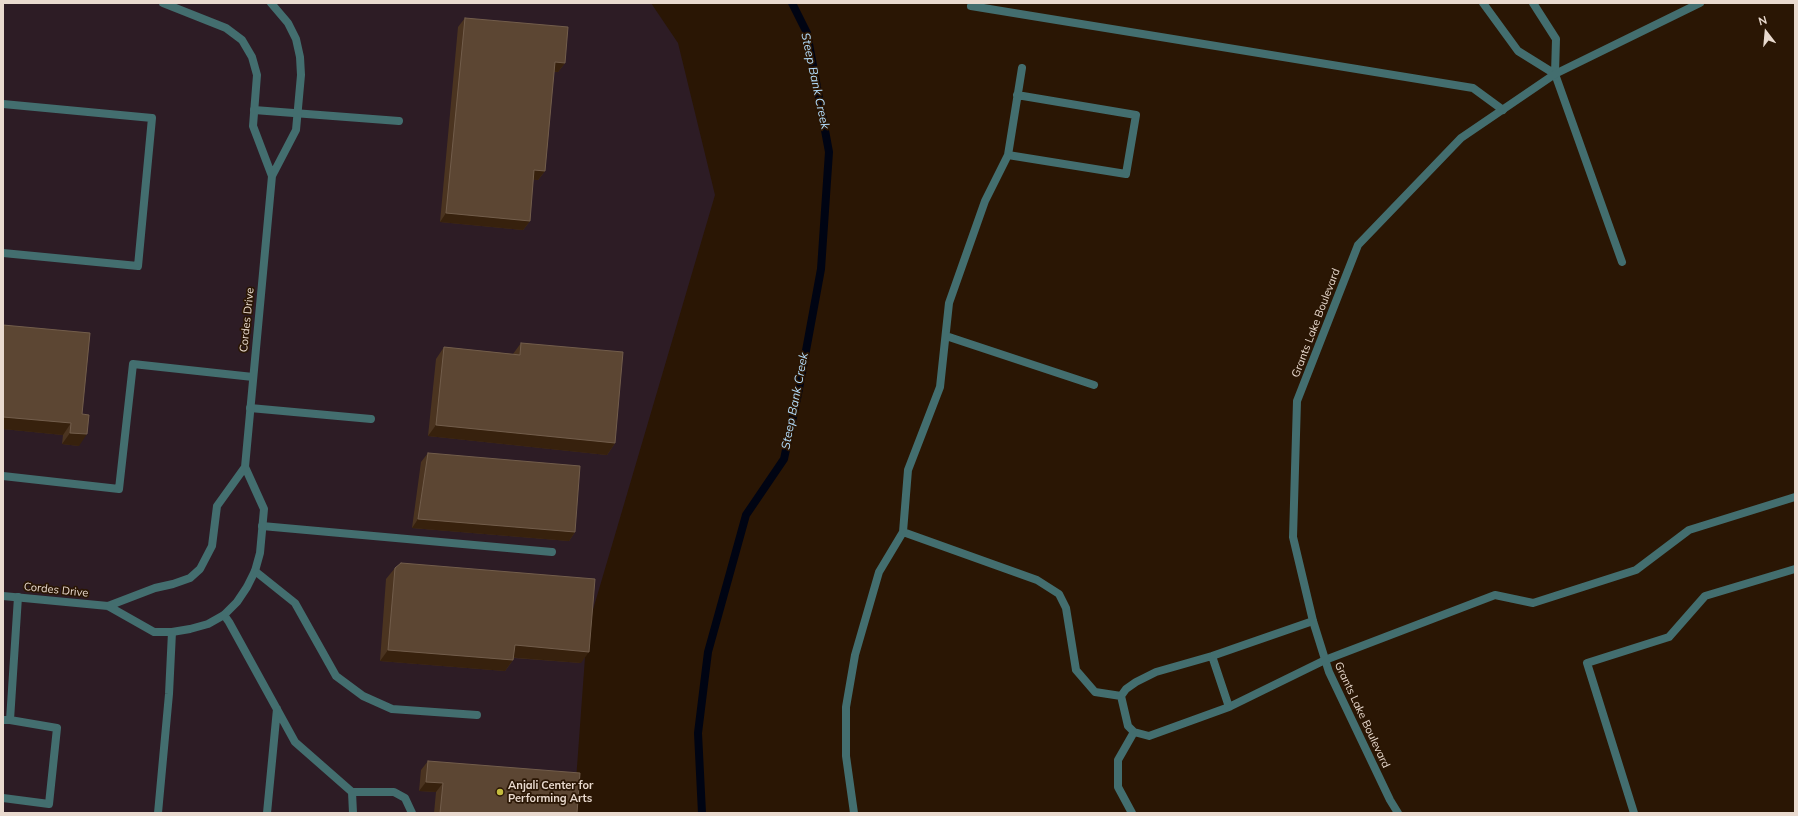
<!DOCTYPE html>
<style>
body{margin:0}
#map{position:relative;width:1798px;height:816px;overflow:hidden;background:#2a1604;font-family:Mulish,sans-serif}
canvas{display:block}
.frame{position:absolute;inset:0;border:4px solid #e9dacf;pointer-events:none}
.north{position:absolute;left:1746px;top:12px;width:40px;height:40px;-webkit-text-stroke:3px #2a1604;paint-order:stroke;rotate:344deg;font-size:11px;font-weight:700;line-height:16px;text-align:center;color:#e9dacf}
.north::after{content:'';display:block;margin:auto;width:14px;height:18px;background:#e9dacf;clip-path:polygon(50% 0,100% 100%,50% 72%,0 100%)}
</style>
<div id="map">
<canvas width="1798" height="816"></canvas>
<div class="frame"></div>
<div class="north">N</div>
</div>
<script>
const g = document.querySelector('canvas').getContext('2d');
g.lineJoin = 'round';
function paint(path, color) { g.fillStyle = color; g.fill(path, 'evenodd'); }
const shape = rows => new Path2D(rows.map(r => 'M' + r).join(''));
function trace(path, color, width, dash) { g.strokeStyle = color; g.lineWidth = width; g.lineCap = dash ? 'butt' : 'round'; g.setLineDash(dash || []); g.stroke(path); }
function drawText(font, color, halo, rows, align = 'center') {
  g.font = font + ' Mulish,sans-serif'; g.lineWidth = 3.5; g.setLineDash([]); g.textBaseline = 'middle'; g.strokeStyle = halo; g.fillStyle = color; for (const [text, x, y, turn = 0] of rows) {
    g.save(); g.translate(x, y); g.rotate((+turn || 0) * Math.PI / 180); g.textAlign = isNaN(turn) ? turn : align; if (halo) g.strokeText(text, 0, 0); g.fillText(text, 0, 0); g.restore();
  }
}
paint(shape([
 [3,3,651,3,678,43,715,195,587,630,574,808,575,813,3,813]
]), '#2d1c25');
trace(shape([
 [702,813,698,733,708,652,746,515,784,459,798,394,821,269,829,152,807,33,792,3]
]), '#000413', 8);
trace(shape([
 [971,6,1473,88,1503,110],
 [1555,74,1622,262],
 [3,104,152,118,138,266,3,253],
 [254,110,399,121],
 [1008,155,1126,174,1136,115,1017,95],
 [946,336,1094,385],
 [250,408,371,419],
 [3,476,119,489,133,364,253,377],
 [262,526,552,552],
 [903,532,1037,580,1059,594,1066,608,1076,670,1095,692,1121,696],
 [255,571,295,603,336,676,363,696,392,709,477,715],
 [224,615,229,622,295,742,352,792,394,792,405,798,412,813],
 [1313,621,1212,656,1156,672,1136,682,1126,689,1121,696,1128,726,1134,732,1149,736,1229,707,1325,660,1495,595,1533,603,1636,570,1689,530,1795,497],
 [1212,656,1229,707],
 [3,720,10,720,18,597],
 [352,792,353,813],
 [3,798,49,804,57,728,10,720],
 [158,813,169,694,172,632],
 [267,813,277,709],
 [854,813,846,756,846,707,855,655,879,572,903,532,908,470,940,387,949,303,985,201,1008,155,1022,68],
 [1132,813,1118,787,1118,760,1134,732],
 [1634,813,1587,663,1669,637,1705,596,1795,569]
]), '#436e6f', 8);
trace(shape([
 [163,3,226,28,242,40,252,57,257,75,253,126,272,176],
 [1483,3,1518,51,1555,74,1556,39,1533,3],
 [3,596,108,606,154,632,172,632,190,629,208,624,224,615,237,602,247,587,255,571,260,553,264,509,245,467],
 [108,606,155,588,173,584,190,578,200,569,212,546,217,506,245,467,272,176,296,130,301,75,300,57,296,39,288,23,271,3]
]), '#436e6f', 8);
trace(shape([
 [1398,813,1390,800,1329,672,1313,621,1293,537,1297,401,1358,245,1461,138,1555,74,1700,3]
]), '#436e6f', 8);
paint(shape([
 [465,18,565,63,558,72,554,72,545,171,538,180,533,179,530,221,523,230,440,222,458,27],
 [3,325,90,333,79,446,62,444,63,435,3,429],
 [521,343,615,443,607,455,428,436,436,359,444,347,513,354],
 [428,453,575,532,569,541,412,528,421,462],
 [395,568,581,663,514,658,513,660,505,671,380,661,386,579],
 [428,761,577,813,434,813,436,792,419,791,421,770]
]), '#4b3420');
paint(shape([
 [555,62,565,63,558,72,548,71],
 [534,170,545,171,538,180,528,179],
 [446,213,530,221,523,230,440,222],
 [3,417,71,423,63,435,3,429],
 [436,425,615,443,607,455,428,436],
 [70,433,87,434,79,446,62,444],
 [418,519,575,532,569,541,412,528],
 [515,645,589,652,581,663,506,657],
 [388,650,513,660,505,671,380,661],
 [426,782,443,783,436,792,419,791]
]), '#37210d');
const building = shape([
 [465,18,568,27,565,63,555,62,545,171,534,170,530,221,446,213,465,18],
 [3,325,90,333,82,414,89,415,87,434,70,433,71,423,3,417,3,325],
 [521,343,623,352,615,443,436,425,444,347,520,355,521,343],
 [428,453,580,466,575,532,418,519,428,453],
 [401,563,595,579,589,652,515,645,513,660,388,650,395,568,401,563],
 [428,761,580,773,577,813,440,813,443,783,426,782,428,761]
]);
paint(building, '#5c4633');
trace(building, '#725d4b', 1);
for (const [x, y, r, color] of [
 [500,792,4,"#c4bc3e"]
]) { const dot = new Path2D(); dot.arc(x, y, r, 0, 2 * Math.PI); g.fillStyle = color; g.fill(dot); trace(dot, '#2a1604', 1.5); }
drawText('11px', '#e9dacf', '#2a1604', [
 ["Cordes Drive",247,320,-84],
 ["Grants Lake Boulevard",1316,323,-69],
 ["Cordes Drive",56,590,6],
 ["Grants Lake Boulevard",1362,715,65]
]);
drawText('bold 11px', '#e9dacf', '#2a1604', [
 ["Anjali Center for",508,786],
 ["Performing Arts",508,799]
], 'left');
drawText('italic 12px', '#b4defd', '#2a1604', [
 ["Steep Bank Creek",815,81,78],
 ["Steep Bank Creek",795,401,-79]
]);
</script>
